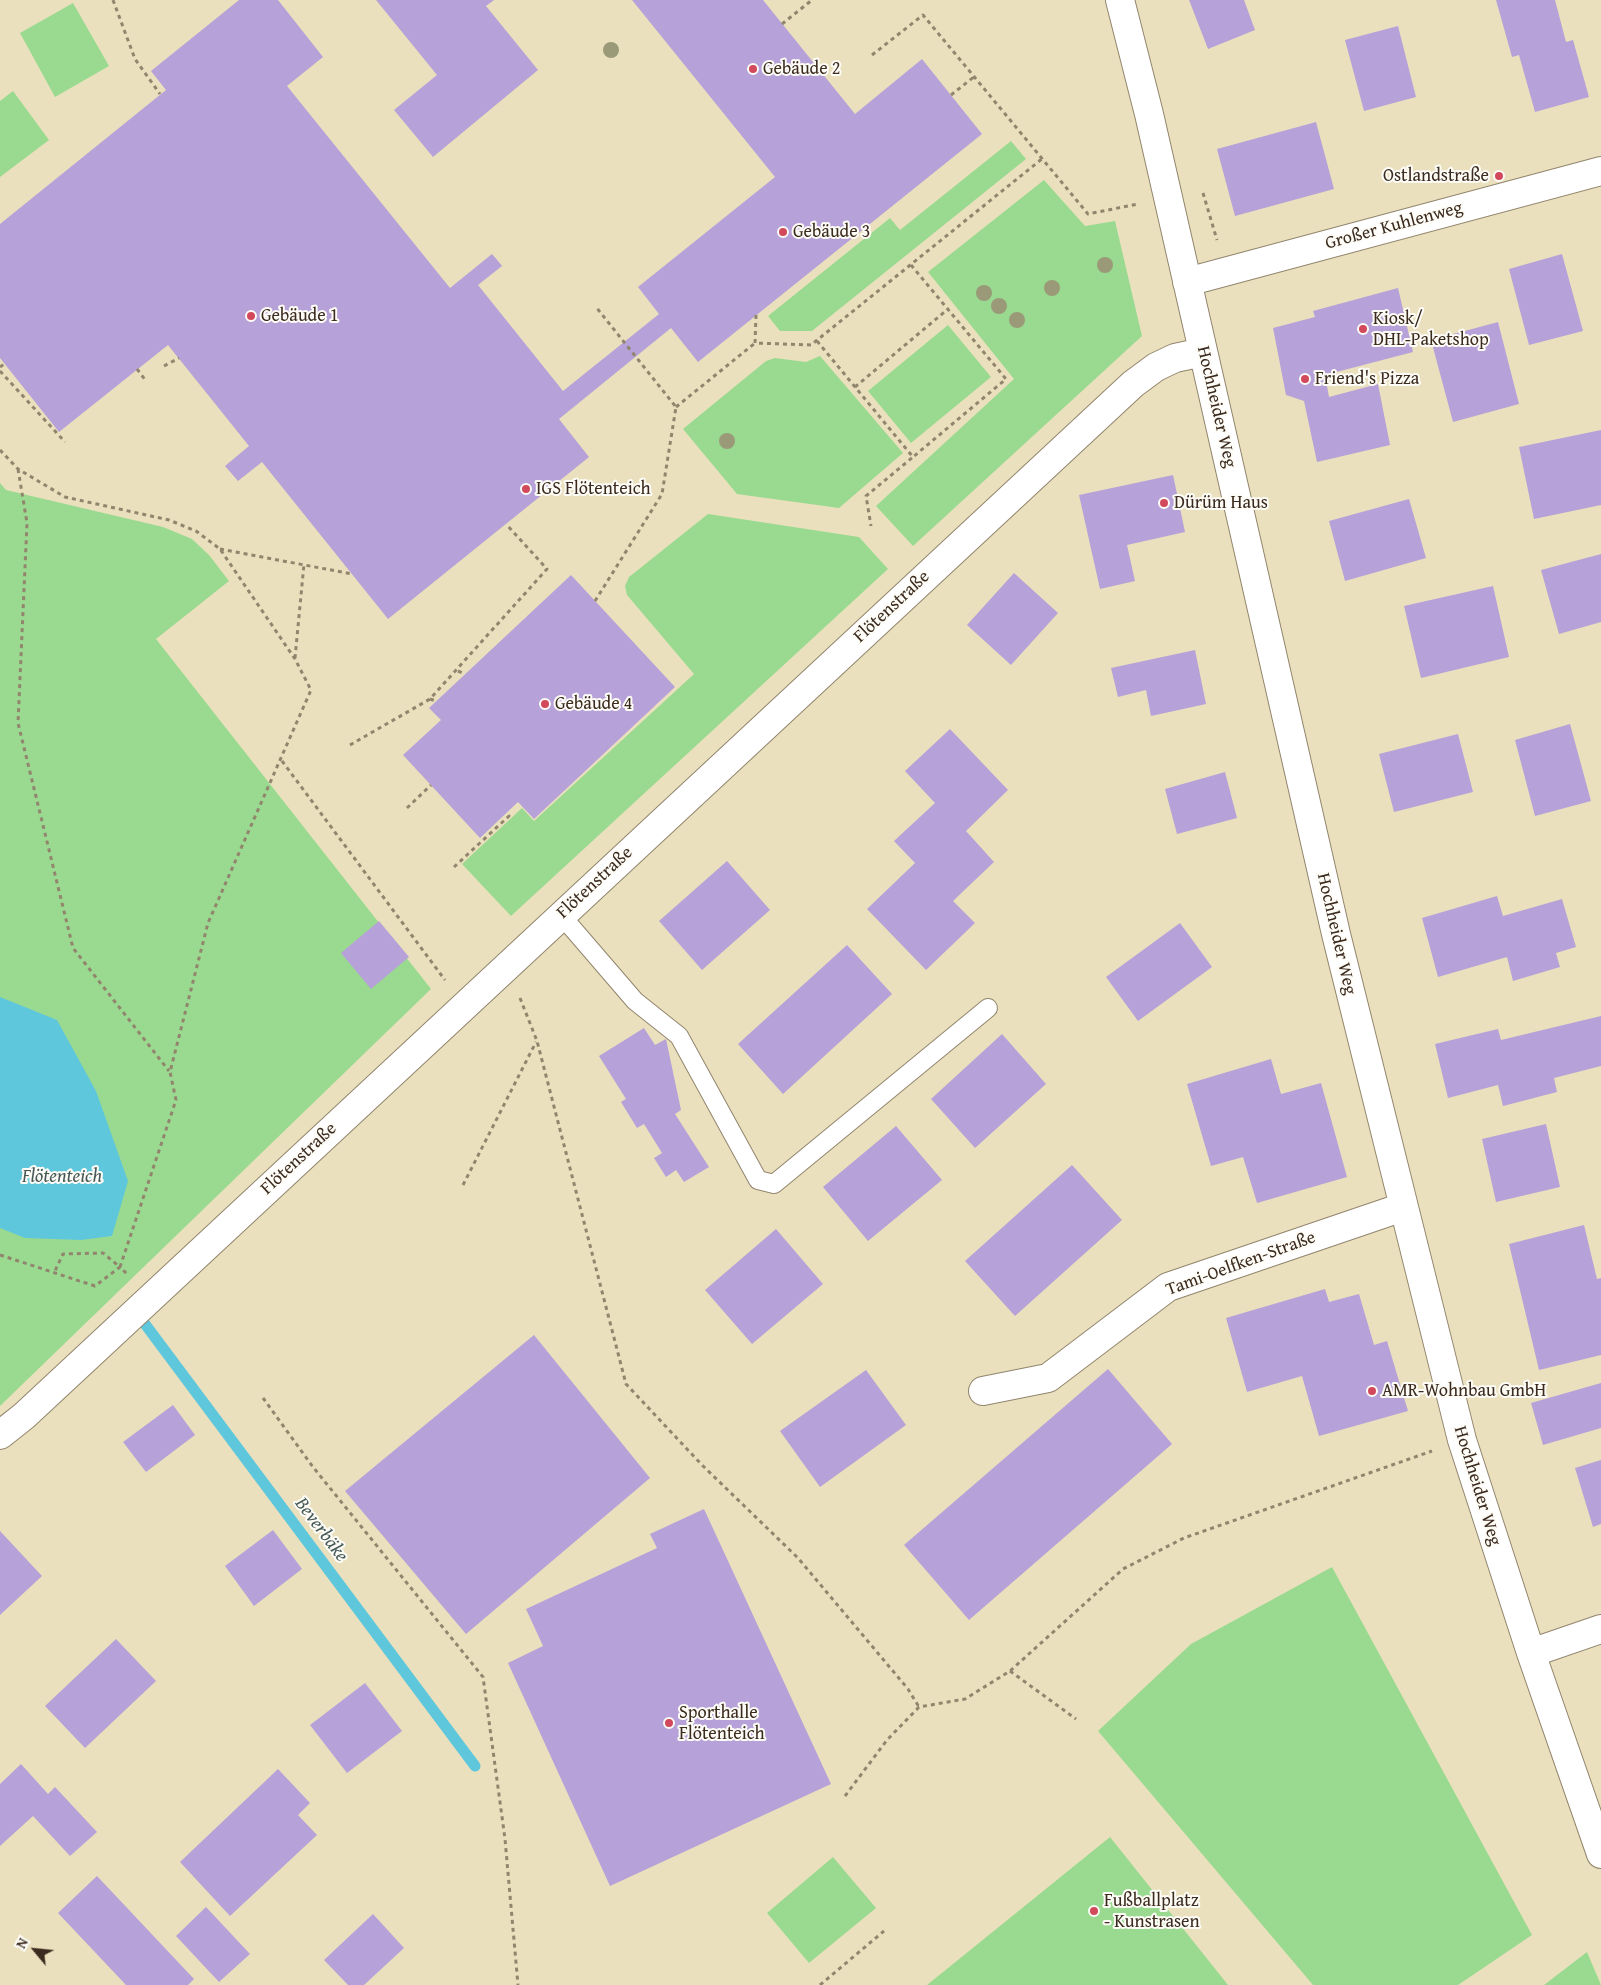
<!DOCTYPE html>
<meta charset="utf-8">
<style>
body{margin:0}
#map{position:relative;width:1601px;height:1985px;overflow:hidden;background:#eae0bd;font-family:"Gentium Book Plus",serif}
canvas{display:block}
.north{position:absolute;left:10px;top:1925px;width:50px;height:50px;-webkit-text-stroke:4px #fdfcf7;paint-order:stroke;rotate:298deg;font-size:14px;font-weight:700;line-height:20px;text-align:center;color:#3b2a1e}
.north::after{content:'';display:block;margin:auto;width:18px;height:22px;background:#3b2a1e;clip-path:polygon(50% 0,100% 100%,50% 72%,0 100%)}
</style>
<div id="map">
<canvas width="1601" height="1985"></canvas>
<div class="north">N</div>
</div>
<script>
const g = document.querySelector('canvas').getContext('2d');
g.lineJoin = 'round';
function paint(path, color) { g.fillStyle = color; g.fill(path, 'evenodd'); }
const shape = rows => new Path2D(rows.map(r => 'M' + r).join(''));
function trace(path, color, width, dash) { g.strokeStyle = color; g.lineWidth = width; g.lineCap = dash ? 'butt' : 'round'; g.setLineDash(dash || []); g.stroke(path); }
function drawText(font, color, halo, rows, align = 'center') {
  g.font = font + ' "Gentium Book Plus",serif'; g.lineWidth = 4; g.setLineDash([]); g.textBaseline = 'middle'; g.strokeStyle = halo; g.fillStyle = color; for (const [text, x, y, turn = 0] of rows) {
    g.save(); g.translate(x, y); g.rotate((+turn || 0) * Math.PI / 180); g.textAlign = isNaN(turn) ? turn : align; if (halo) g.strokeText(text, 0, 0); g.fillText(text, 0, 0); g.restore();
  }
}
paint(shape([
 [73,3,109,66,55,97,20,33],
 [13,91,49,140,0,177,0,101],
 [1011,141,1026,159,812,331,780,331,768,316,890,218,900,230],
 [1044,180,1085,226,1115,221,1142,336,913,546,876,506,1014,379,928,272],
 [948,325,991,377,911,443,868,391],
 [820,356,903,453,839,508,737,494,683,429,766,361,775,358,806,362],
 [0,483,6,490,163,527,192,539,209,555,229,581,156,639,431,989,0,1406],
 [708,514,859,537,888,569,511,916,462,864,522,808,534,821,694,674,627,595,625,586,629,577],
 [1332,1567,1532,1935,1458,1985,1313,1985,1098,1731,1191,1644],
 [1110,1837,1228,1985,927,1985],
 [833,1857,876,1908,809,1963,767,1913],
 [1587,1952,1601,1985,1544,1985]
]), '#9ada90');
paint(shape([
 [0,997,57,1020,96,1091,128,1181,112,1236,81,1240,25,1238,0,1228]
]), '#5fc7dc');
trace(shape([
 [139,1316,475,1766]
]), '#5fc7dc', 11);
paint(shape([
 [239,0,278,0,323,57,287,86,450,288,492,254,498,261,502,266,478,285,563,391,659,314,638,287,775,177,632,0,763,0,855,114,922,59,982,134,698,362,671,328,559,419,589,457,388,619,262,462,238,481,225,466,249,446,168,345,59,432,0,358,0,224,166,90,151,71],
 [376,0,494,0,486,6,538,70,433,157,394,110,437,75],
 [1189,0,1244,0,1255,30,1208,49],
 [1496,0,1555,0,1566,42,1573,40,1589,97,1535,112,1519,55,1512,57],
 [1398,26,1416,97,1364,111,1345,40],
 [1316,122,1334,189,1235,216,1217,149],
 [1562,254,1583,331,1529,345,1509,269],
 [1398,288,1413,352,1325,375,1329,397,1378,384,1390,445,1317,462,1304,401,1286,395,1273,328,1315,317,1313,311],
 [1498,322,1519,404,1453,422,1431,340],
 [1601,430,1601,505,1534,519,1519,447],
 [1173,475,1185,532,1127,545,1135,581,1100,589,1079,495],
 [1409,499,1426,558,1345,581,1329,521],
 [1601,554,1601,622,1559,634,1541,570],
 [1014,573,1058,613,1011,665,967,625],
 [571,575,675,687,534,819,518,802,480,838,403,755,441,720,429,708],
 [1493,586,1509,657,1421,678,1404,606],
 [1195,650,1206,704,1151,716,1146,690,1118,697,1111,668],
 [1570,724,1591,801,1535,816,1515,740],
 [950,729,1008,790,966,831,994,862,953,901,975,923,926,970,867,909,915,863,894,841,935,803,905,771],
 [1458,734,1473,792,1394,812,1379,754],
 [1225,772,1237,818,1177,834,1165,789],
 [727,861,770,910,702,970,659,921],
 [1497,896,1503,916,1562,899,1576,947,1556,953,1560,967,1513,981,1507,957,1438,977,1422,918],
 [379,921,409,957,371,989,341,953],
 [1180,923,1212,967,1138,1021,1106,977],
 [847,945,892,994,783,1094,738,1044],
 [1601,1016,1601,1066,1554,1078,1557,1092,1503,1106,1498,1085,1448,1098,1435,1044,1498,1029,1501,1040],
 [644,1028,655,1045,666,1039,681,1110,675,1114,709,1167,684,1182,676,1170,666,1177,654,1158,662,1153,644,1124,637,1128,621,1102,626,1099,599,1056],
 [1002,1034,1046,1084,975,1148,931,1099],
 [1271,1059,1281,1094,1321,1083,1347,1177,1257,1203,1243,1157,1211,1166,1187,1084],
 [1546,1124,1560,1187,1496,1202,1482,1139],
 [896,1126,942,1180,868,1241,823,1187],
 [1072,1165,1122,1220,1015,1316,965,1261],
 [1584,1225,1597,1279,1601,1278,1601,1355,1539,1370,1509,1244],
 [776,1229,823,1284,752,1344,705,1290],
 [1325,1289,1329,1302,1359,1294,1374,1345,1387,1341,1408,1411,1319,1436,1302,1376,1247,1392,1226,1318],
 [534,1335,650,1478,466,1634,345,1491],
 [1108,1369,1172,1444,969,1620,904,1545],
 [866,1370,906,1425,820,1487,780,1431],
 [1601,1383,1601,1428,1543,1445,1531,1403],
 [173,1405,195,1435,146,1472,123,1442],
 [1601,1460,1601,1524,1593,1527,1575,1468],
 [704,1509,831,1784,610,1886,508,1663,543,1646,526,1609,657,1548,650,1534],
 [273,1530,302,1569,254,1606,225,1566],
 [0,1531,42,1576,0,1615],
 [116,1639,156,1681,85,1748,45,1706],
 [365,1683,402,1731,347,1773,310,1725],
 [21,1764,48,1794,55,1787,97,1832,70,1856,33,1816,0,1846,0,1784],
 [278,1769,310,1803,298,1815,317,1835,230,1916,180,1862],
 [97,1876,194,1979,188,1985,126,1985,58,1913],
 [206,1907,250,1954,219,1982,176,1936],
 [373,1914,404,1948,364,1985,348,1985,324,1960]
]), '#b6a1d8');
const service = shape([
 [561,915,635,1001,679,1036,758,1180,774,1184,988,1008]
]);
const minor = shape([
 [1120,0,1149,114,1336,934,1462,1440,1531,1653,1601,1854],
 [1187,282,1601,171],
 [983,1391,1048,1378,1168,1287,1403,1207],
 [0,1435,24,1416,1133,384,1156,367,1175,358,1203,352],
 [1531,1653,1601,1629]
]);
trace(service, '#92856e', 20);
trace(minor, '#92856e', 30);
trace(shape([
 [113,0,135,59,160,94],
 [782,24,812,0],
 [872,55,923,15,1088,214,1138,204],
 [951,95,975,76],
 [1203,193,1217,240],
 [911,265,1006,379,913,457],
 [756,315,755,343,811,345,1043,158],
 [817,341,913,457,866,496,871,526],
 [164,366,179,358],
 [0,367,4,364],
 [137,369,146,381],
 [0,371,65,442],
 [855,387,948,309],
 [676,407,755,343],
 [0,450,18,469,65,497,169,520,196,531,220,549,295,659,311,690,208,923,170,1072,176,1100,120,1267,103,1253,63,1254,54,1273],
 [18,469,27,523,18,723,73,948,169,1071],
 [220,549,352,574],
 [595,601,662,494,676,407,596,307],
 [295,658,304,564],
 [458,671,465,674],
 [430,699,436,701],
 [350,745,430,699,547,569,506,524],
 [282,761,445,980],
 [407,808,431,785],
 [454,867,509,816,506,813],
 [520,998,537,1041,626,1384,702,1465,798,1558,908,1689,919,1707],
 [463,1185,536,1042],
 [0,1255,95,1286,120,1267,128,1275],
 [263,1398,313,1467,483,1677,505,1839,518,1985],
 [1010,1671,1076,1719],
 [845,1796,887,1740,919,1707,965,1699,1010,1671,1123,1569,1184,1538,1432,1451],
 [820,1985,884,1931]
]), '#92856e', 3, [4, 4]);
trace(service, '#fff', 18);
trace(minor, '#fff', 28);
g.fillStyle = '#9a9978';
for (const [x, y] of [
 [611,50],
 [1105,265],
 [1052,288],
 [984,293],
 [999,306],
 [1017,320],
 [727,441]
]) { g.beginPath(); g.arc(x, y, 8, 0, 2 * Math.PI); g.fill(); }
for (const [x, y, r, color] of [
 [753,69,5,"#d1495b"],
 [1499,176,5,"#d1495b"],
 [783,232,5,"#d1495b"],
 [251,316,5,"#d1495b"],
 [1363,329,5,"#d1495b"],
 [1305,379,5,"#d1495b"],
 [526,489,5,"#d1495b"],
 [1164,503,5,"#d1495b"],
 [545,704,5,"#d1495b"],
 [1372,1391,5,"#d1495b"],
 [669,1723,5,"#d1495b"],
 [1094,1911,5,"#d1495b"]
]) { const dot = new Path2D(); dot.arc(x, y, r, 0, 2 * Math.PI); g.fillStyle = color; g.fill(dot); trace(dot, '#fdfcf7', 2); }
drawText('18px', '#3b2a1e', '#fdfcf7', [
 ["Gebäude 2",763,69],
 ["Ostlandstraße",1489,176,"right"],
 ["Gebäude 3",793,232],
 ["Gebäude 1",261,316],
 ["Kiosk/",1373,319],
 ["DHL-Paketshop",1373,340],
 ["Friend's Pizza",1315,379],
 ["IGS Flötenteich",536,489],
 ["Dürüm Haus",1174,503],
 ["Gebäude 4",555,704],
 ["AMR-Wohnbau GmbH",1382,1391],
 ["Sporthalle",679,1713],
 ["Flötenteich",679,1734],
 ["Fußballplatz",1104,1901],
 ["- Kunstrasen",1104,1922]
], 'left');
drawText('18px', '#3b2a1e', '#fdfcf7', [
 ["Großer Kuhlenweg",1394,226,-15],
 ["Hochheider Weg",1216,407,77],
 ["Flötenstraße",892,607,-43],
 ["Flötenstraße",595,883,-43],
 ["Hochheider Weg",1336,934,77],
 ["Flötenstraße",299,1159,-43],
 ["Tami-Oelfken-Straße",1241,1264,-20],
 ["Hochheider Weg",1477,1486,73]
]);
drawText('italic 19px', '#465957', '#fdfcf7', [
 ["Flötenteich",62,1177],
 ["Beverbäke",321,1530,53]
]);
</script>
